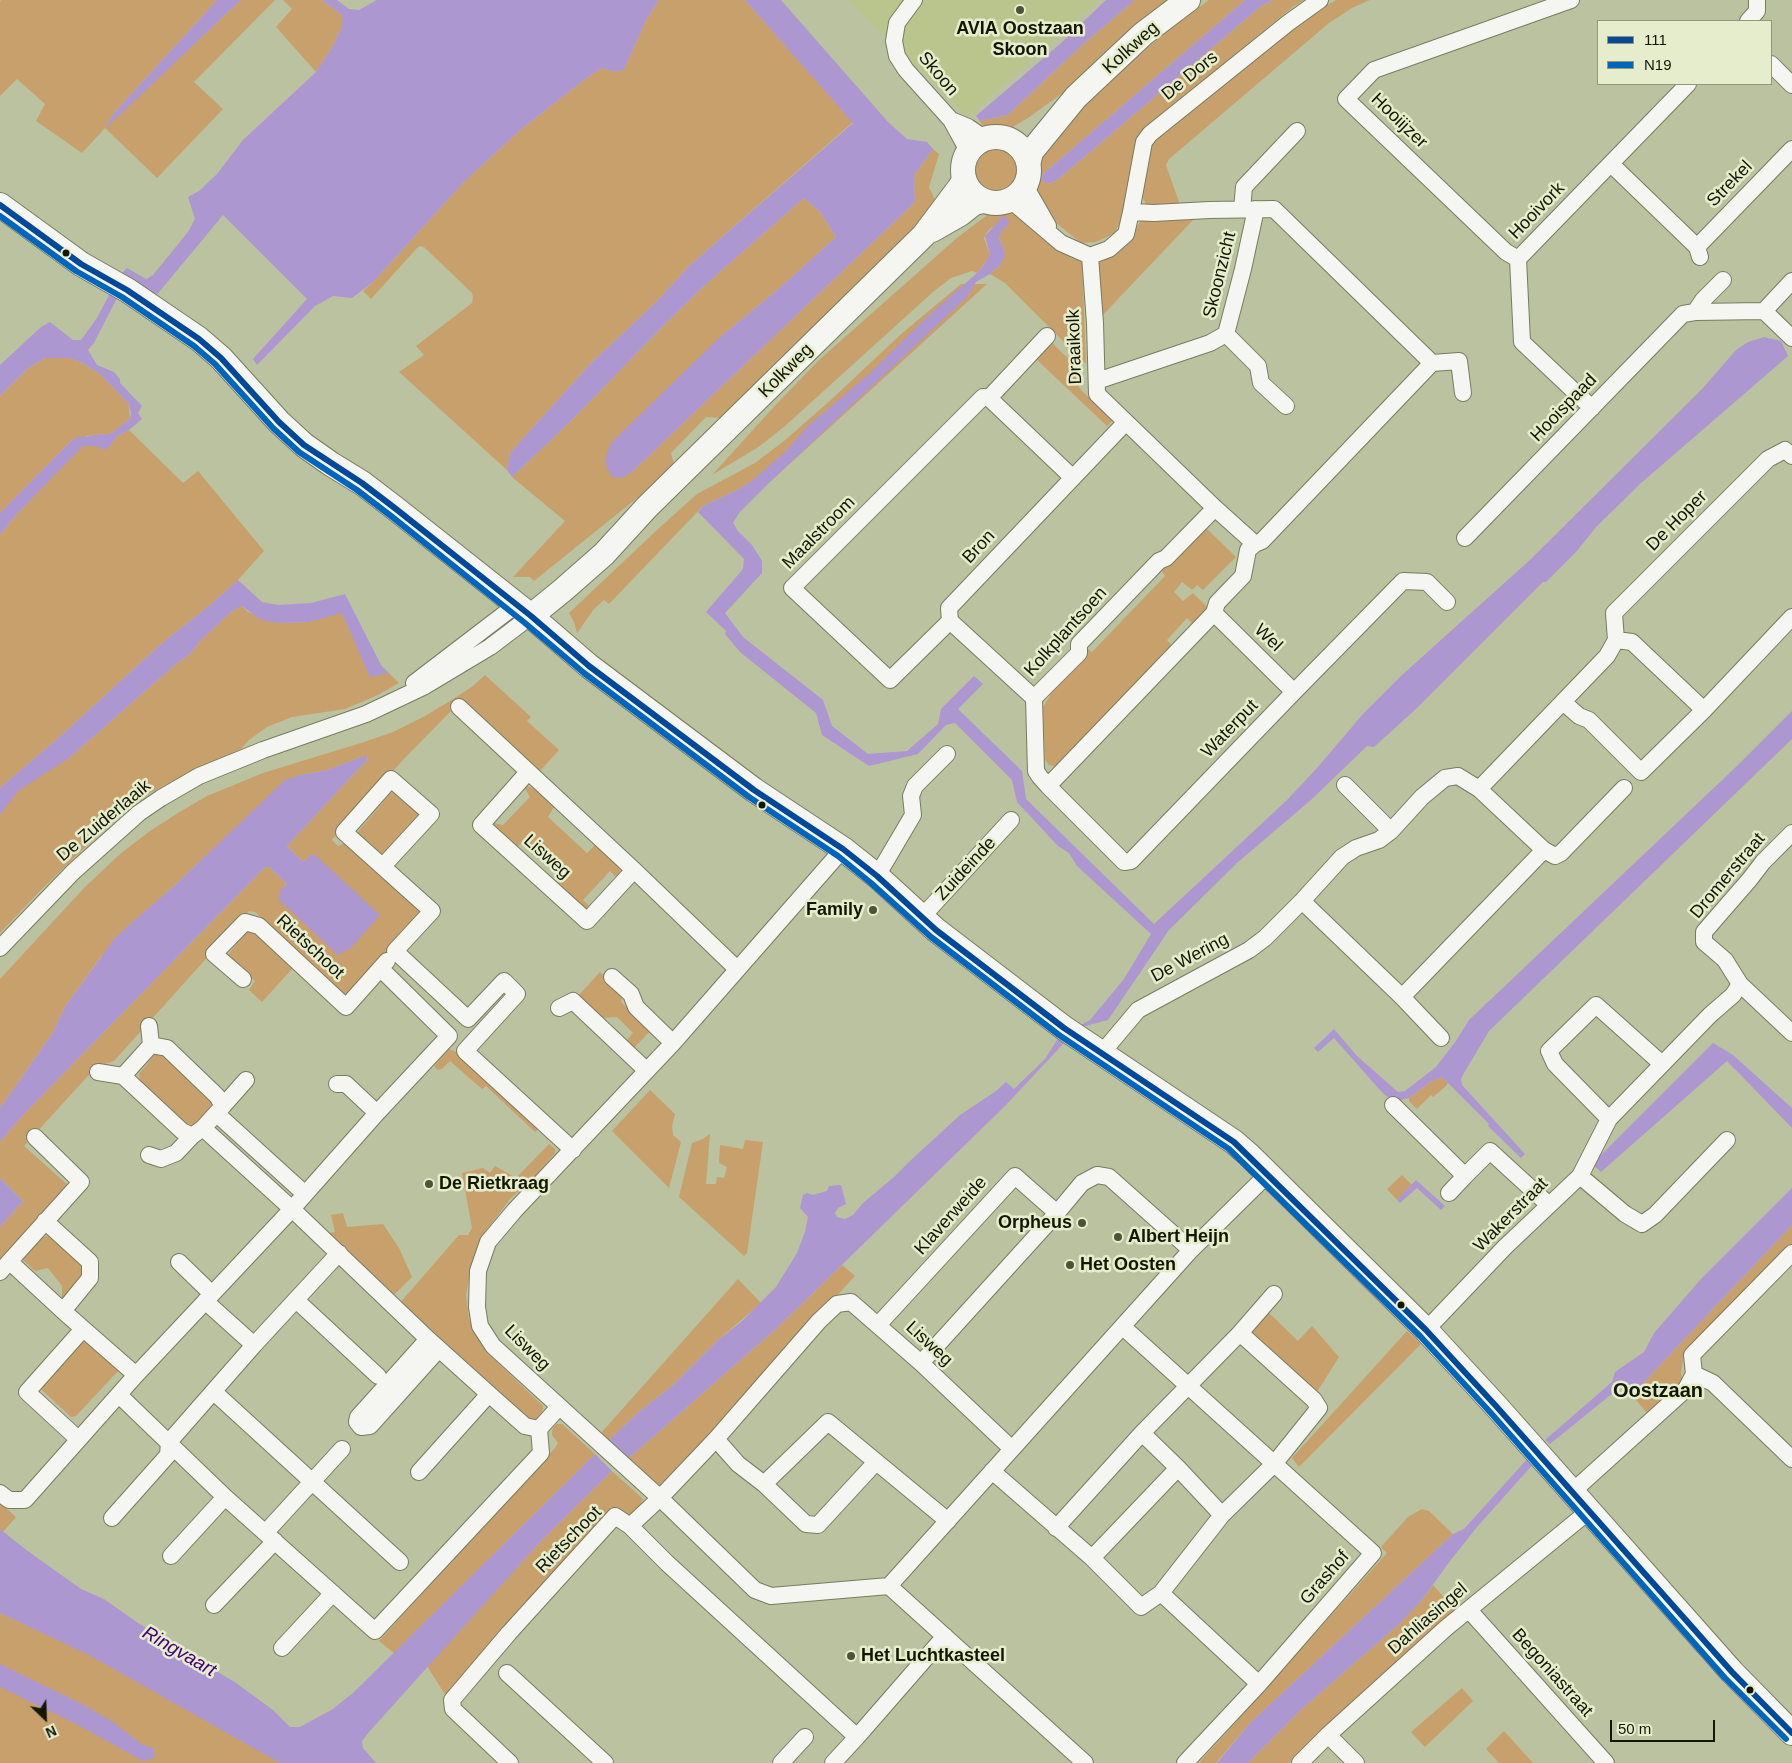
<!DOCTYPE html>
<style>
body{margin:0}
#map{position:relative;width:1792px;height:1763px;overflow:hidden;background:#bbc29f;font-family:Arial,sans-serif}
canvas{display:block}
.legend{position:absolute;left:1597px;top:20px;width:175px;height:65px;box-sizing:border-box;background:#e6edcd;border:1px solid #92977b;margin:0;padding:6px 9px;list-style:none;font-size:15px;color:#131701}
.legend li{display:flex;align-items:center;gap:10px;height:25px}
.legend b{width:25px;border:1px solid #92977b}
.north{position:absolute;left:20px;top:1693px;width:50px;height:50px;-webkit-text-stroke:4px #e6edcd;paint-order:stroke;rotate:156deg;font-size:14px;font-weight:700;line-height:20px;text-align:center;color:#131701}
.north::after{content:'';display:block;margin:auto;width:18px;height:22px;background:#131701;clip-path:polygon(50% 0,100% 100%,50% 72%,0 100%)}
.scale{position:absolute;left:1610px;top:1720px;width:105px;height:22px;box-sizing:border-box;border:2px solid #131701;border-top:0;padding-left:6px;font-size:15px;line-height:18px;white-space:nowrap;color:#131701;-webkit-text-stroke:4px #e6edcd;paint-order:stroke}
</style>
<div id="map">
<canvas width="1792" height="1763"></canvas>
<ul class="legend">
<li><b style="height:6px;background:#004899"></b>111</li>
<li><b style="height:6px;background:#0065bd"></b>N19</li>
</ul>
<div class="north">N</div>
<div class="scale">50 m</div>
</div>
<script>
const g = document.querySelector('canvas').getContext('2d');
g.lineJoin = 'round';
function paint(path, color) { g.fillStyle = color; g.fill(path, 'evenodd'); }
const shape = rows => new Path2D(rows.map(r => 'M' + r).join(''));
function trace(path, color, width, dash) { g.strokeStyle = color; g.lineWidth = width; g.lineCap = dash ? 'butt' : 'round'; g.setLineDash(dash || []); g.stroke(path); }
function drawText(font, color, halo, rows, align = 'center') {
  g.font = font + ' Arial,sans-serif'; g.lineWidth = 5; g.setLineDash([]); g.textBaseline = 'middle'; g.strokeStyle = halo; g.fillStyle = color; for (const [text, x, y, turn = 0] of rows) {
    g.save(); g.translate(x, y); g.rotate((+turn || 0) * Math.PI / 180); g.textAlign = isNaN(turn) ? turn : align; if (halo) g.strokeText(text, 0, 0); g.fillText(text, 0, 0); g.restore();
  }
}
paint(shape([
 [848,0,1099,0,967,117]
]), '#bac58e');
paint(shape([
 [1,0,217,0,114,113,105,128,241,0,275,0,194,82,223,109,157,178,105,128,82,153,36,121,45,104,17,79,0,96,0,2],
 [283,0,322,0,342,15,342,27,331,49,316,72,276,27,292,9],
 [659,0,745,0,853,122,690,265,657,301,590,364,510,453,507,470,399,372,424,355,416,346,472,303,473,297,472,293,424,247,420,246,417,248,371,299,363,291,373,282,464,182,519,131,588,77,602,68,615,72,624,70,645,22],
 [1135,0,1170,0,1144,20,1064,92,1028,118,1013,127,983,126,980,121,1008,115,1081,46],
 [1209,0,1245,0,1043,174,1041,178,1047,184,1056,181,1260,7,1273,0,1304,0,1294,6,1138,134,1121,219,1115,233,1096,242,1081,243,1055,222,1034,187,1037,158,1046,143,1120,70,1169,30],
 [1336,0,1370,0,1352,8,1329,23,1169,159,1166,165,1180,205,1147,206,1142,196,1144,170,1151,146,1156,140,1312,14],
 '974 170a22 22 0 1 1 44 0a22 22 0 1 1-44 0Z',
 [933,149,939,154,929,187,936,202,915,231,721,418,706,417,671,453,674,464,642,494,534,581,530,577,513,577,565,521,512,477,572,420,663,326,704,286,804,198,820,212,836,237,776,291,720,337,632,472,915,202,914,175],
 [999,212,1009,212,1020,217,1071,258,1082,261,1086,364,1005,283,990,274,1000,265,1005,252,999,238,1002,230,992,227,988,231,984,238,990,254,989,258,977,273,972,271,951,278,933,292,785,426,760,446,712,475,771,410,819,360,958,237,986,216],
 [1194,219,1099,319,1099,263,1117,253,1129,243,1141,220],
 [961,284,987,284,771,481,752,481,739,489,703,506,609,604,604,600,594,609,577,633,574,622,569,613,658,529,697,494,755,463,784,441,833,398,900,335],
 [1049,340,1076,366,1076,382,1081,390,1113,420,1107,426,1034,357],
 [54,357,70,358,84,364,101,375,129,404,130,419,110,434,93,435,72,440,0,513,0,396,27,369,45,358],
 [129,430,183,483,198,471,264,551,238,580,211,604,161,644,65,732,0,788,0,535,17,514,83,445,111,445,116,437],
 [1205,527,1236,557,1203,590,1197,585,1192,590,1182,582,1174,592,1183,601,1193,593,1208,608,1195,626,1187,618,1167,640,1175,649,1160,658,1063,758,1063,764,1054,770,1054,766,1049,765,1045,759,1043,707,1050,696,1047,693,1085,647,1092,652,1165,576,1160,568,1167,568],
 [242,606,248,612,278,623,309,622,342,612,370,676,389,673,399,683,378,695,345,709,292,717,267,727,249,740,241,749,186,774,150,793,123,813,82,850,42,889,0,933,0,815,10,800,18,791,34,779,69,758,93,737,176,664,190,654,202,639,231,612],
 [485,675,531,717,527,721,559,750,539,772,462,701,451,711,402,761,332,840,338,846,348,842,422,912,352,991,345,994,255,912,249,911,114,1061,97,1066,24,1146,69,1186,0,1264,0,1227,23,1201,0,1178,0,1142,24,1114,264,868,269,867,286,883,278,899,310,855,305,861,301,860,287,846,367,760,368,757,361,757,328,770,300,775,199,862,173,887,140,916,129,925,100,958,66,1005,52,1034,0,1108,0,979,84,888,120,854,150,831,178,813,207,796,263,773,364,742,393,732,425,716,450,701,473,686],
 [523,785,533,788,554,807,548,817,587,853,595,845,618,867,621,872,617,878,610,871,583,900,590,907,582,910,552,884,560,874,524,841,515,849,493,828,493,823,503,825,530,797],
 [398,791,425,815,385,858,357,833,391,793],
 [252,930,292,969,262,1002,249,990,255,981,227,956,246,932],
 [600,972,623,995,621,1002,650,1031,634,1048,627,1040,633,1033,617,1017,602,1018,578,996],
 [449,1049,459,1053,540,1127,535,1132,486,1086,482,1089,450,1061,442,1069,438,1070,434,1066],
 [159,1052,210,1094,215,1107,200,1122,192,1125,184,1123,140,1081,139,1074,155,1054],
 [1442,1077,1448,1083,1445,1087,1433,1097,1431,1095,1417,1109,1409,1101,1409,1098,1430,1082],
 [650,1090,675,1114,672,1126,673,1135,681,1142,669,1188,612,1131],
 [710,1134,706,1184,716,1184,717,1177,724,1178,727,1167,719,1163,720,1145,743,1149,745,1140,763,1142,747,1253,744,1256,679,1197,692,1143,703,1139],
 [549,1144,555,1149,555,1153,537,1174,510,1199,489,1227,473,1260,466,1294,469,1319,485,1351,543,1406,542,1414,530,1425,399,1304,459,1235,468,1235,472,1228,462,1173,483,1168,490,1173,495,1166,516,1178],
 [1402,1175,1412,1185,1397,1200,1387,1189],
 [343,1213,347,1227,383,1224,399,1248,412,1277,392,1297,324,1234,335,1232,331,1215],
 [1792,1225,1792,1244,1684,1355,1681,1372,1683,1387,1650,1417,1632,1395],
 [51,1235,83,1266,84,1274,62,1300,62,1286,48,1268,35,1271,23,1260,41,1238],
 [842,1265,855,1276,661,1487,629,1458,777,1328],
 [738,1279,761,1303,717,1341,673,1385,640,1411,609,1440,601,1433],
 [1267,1311,1298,1341,1312,1326,1339,1357,1317,1392,1249,1331],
 [1407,1331,1421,1344,1299,1467,1292,1458],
 [86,1339,120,1369,76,1416,71,1417,42,1390,43,1386],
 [557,1424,562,1424,595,1454,394,1653,379,1641,555,1448,558,1443,552,1435,552,1432,553,1427],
 [612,1471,643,1499,641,1506,636,1513,623,1518,446,1696,427,1666,541,1541],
 [0,1503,16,1517,3,1532,0,1529],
 [1422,1509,1429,1511,1453,1534,1250,1723,1216,1763,1199,1763,1387,1553,1381,1547,1408,1517],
 [1433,1585,1457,1612,1372,1685,1308,1744,1289,1763,1248,1763,1302,1709,1398,1625,1422,1600],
 [0,1613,39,1631,115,1657,307,1763,0,1763],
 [1462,1688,1473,1701,1425,1747,1411,1732],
 [1504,1731,1533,1763,1499,1763,1486,1749]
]), '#c8a06c');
paint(shape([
 [217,0,241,0,107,127,105,128,114,113],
 [322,0,337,0,349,9,359,10,377,0,659,0,645,22,624,70,615,72,602,68,588,77,519,131,464,182,373,282,352,298,333,296,315,306,257,365,253,359,307,299,223,215,155,297,119,294,94,343,88,350,97,365,114,372,120,379,120,383,142,406,138,413,142,419,129,430,116,437,111,445,105,450,96,446,83,446,17,514,0,535,0,513,72,440,82,436,87,437,93,435,110,434,130,419,131,413,129,404,101,375,84,364,70,358,45,358,27,369,0,396,0,365,41,327,50,322,73,340,81,340,97,318,119,276,127,268,146,279,153,275,188,232,195,219,188,197,199,191,217,174,243,140,316,72,331,49,342,27,342,15],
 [745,0,781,0,888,122,907,139,927,142,933,149,914,175,915,202,632,472,622,478,612,477,607,468,605,459,611,443,720,337,776,291,836,237,820,212,804,198,704,286,663,326,572,420,512,477,507,470,510,453,590,364,657,301,690,265,853,123],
 [1106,0,1135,0,1081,46,1008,115,980,121,976,116,1060,44],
 [1245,0,1273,0,1260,7,1056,181,1047,184,1041,178,1043,174],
 [1004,215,1009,221,1008,225,1002,230,999,238,1005,252,1004,258,1000,265,990,274,976,282,967,297,771,481,739,513,733,523,738,531,752,545,762,561,762,573,725,613,743,637,823,700,832,726,868,754,907,751,938,724,941,709,974,676,983,684,958,709,1022,771,1026,799,1154,924,1287,800,1317,768,1363,714,1402,675,1531,559,1702,389,1736,350,1748,342,1764,337,1781,341,1788,356,1640,484,1597,526,1576,552,1546,582,1543,582,1417,708,1374,747,1367,746,1312,799,1237,863,1169,930,1108,1020,1085,1026,1065,1042,1006,1105,777,1328,629,1458,609,1440,640,1411,673,1385,717,1341,742,1321,776,1287,797,1253,805,1232,808,1217,800,1208,803,1195,807,1193,813,1195,827,1191,829,1186,841,1185,846,1204,838,1208,835,1213,837,1217,845,1219,853,1215,863,1203,894,1177,910,1161,960,1115,996,1091,1006,1082,1014,1089,1045,1059,1059,1037,1090,1020,1124,979,1151,934,1077,866,1069,853,1058,846,1017,802,1012,780,955,723,946,725,918,754,869,766,822,735,816,713,740,652,725,634,726,631,706,612,743,569,744,559,698,512,703,506,739,489,752,481,786,451,808,426,870,373,927,317,977,273,984,265,990,254,985,236],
 [238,580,262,602,278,605,311,603,345,594,381,665,389,673,370,677,342,613,309,622,278,623,261,620,242,606,231,612,202,639,190,654,176,664,93,737,69,758,18,791,0,815,0,788,65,732,161,644,211,604],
 [1792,711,1792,739,1489,1031,1464,1073,1461,1079,1462,1085,1525,1154,1521,1158,1488,1126,1489,1124,1442,1077,1430,1082,1409,1098,1397,1101,1386,1096,1379,1089,1334,1038,1318,1052,1314,1048,1334,1029,1357,1056,1398,1092,1405,1091,1436,1067,1456,1041,1469,1020,1738,765],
 [368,756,367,760,287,846,301,860,305,861,310,855,315,855,380,915,351,948,338,955,278,899,281,890,285,886,286,883,269,867,264,868,24,1114,0,1142,0,1108,52,1034,66,1005,115,938,129,925,173,887,285,780,300,775,328,770,361,757],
 [1713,1043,1733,1055,1792,1108,1792,1128,1727,1061,1601,1172,1592,1164],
 [0,1178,23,1201,0,1227],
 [1416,1180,1445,1206,1441,1210,1417,1188,1400,1203,1397,1200],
 [1792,1188,1792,1225,1632,1395,1625,1388,1619,1388,1550,1444,1545,1440,1612,1382,1615,1372,1644,1352,1654,1333,1701,1279],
 [595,1454,612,1471,541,1541,369,1732,362,1741,363,1748,376,1763,280,1763,89,1655,0,1613,0,1529,25,1549,81,1589,104,1599,138,1623,236,1683,273,1710,290,1727,300,1727,333,1709,354,1692],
 [1530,1456,1535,1462,1477,1527,1447,1565,1422,1600,1398,1625,1302,1709,1248,1763,1217,1763,1250,1723,1453,1534,1464,1529],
 [0,1664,84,1705,113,1722,141,1744,153,1748,155,1758,143,1761,76,1724,0,1687]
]), '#ac97d1');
const street = shape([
 [914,0,897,23,894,41,897,56,906,70,951,120,968,151],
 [1748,21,1757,11,1757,0],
 [1771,64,1792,85],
 [951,120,968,127,984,138],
 [1611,164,1697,247,1700,257],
 [1027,185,1028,191,1048,226],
 [1008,201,1015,204,1061,243,1090,256],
 [1242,209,1244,187,1297,131],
 [1131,212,1144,142,1150,134,1288,23,1320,0],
 [1697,247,1792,149],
 [1518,259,1506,252,1346,99,1374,70,1571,0],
 [1764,311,1792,281],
 [1764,311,1792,338],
 [1695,312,1703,300,1723,280],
 [1226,334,1258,366,1261,383,1286,406],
 [1097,381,1210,343,1226,334,1243,269,1256,209],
 [989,398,1047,336],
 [1592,408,1522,342,1518,259,1688,84],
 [1215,508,1166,558,1159,561,1079,644,1079,653,1034,698,1036,771,1040,777,1048,786,1214,613,1217,603,1243,576,1248,550,1255,544,1262,541,1432,363,1459,361,1463,393],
 [1465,538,1683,314,1695,312,1764,311],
 [1255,544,1215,508,1097,394,1095,323,1090,256,1109,249,1126,234,1131,212,1154,213,1209,210,1274,209,1432,363],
 [1214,613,1294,692],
 [950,621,890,680,792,588,983,397,989,398,1073,478],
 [1616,640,1632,642,1704,710],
 [414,683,516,605],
 [1034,698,950,621,949,608,1126,422],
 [1563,702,1579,716,1589,720,1641,772,1704,710,1792,617],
 [459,707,634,870,737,969],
 [528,772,481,825,587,921,634,870],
 [1345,785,1391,831],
 [1048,786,1124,862,1131,861,1294,692,1403,581,1427,582,1447,602],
 [1792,833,1763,862,1750,879,1704,932,1704,942,1725,960,1740,984,1792,1033],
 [843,849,673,1043,515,1210,488,1242,478,1271,477,1307,480,1326,493,1346,660,1498,755,1590,771,1596,889,1586,1191,1250,1268,1174],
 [1544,850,1555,856,1561,853,1624,788],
 [383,866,431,814,391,779,344,832,432,911,395,951,468,1019,504,981,517,994,465,1051,573,1150],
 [877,876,913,815,911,796,915,786,947,754],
 [1302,901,1402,997,1441,1038],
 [921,918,1011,820],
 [0,948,73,872,139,813,161,798,199,776,263,750,366,714,425,686,490,647,531,616],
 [612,977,631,994,636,1007,673,1043],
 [243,979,214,954,245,922,259,926,346,1007,387,961],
 [1402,997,1544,850,1479,789],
 [559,1008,573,1001,646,1070],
 [1101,1054,1138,1010,1249,950,1265,938,1302,901,1342,857,1356,848,1379,840,1391,831,1422,797,1445,778,1458,776,1479,789,1607,656,1616,640,1614,613,1768,459,1785,450,1792,456],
 [98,1072,123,1076,182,1131,192,1136,203,1128,223,1106,217,1096,167,1048,151,1045],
 [123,1076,151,1045,149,1026],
 [337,1084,346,1084,377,1113],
 [1393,1105,1465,1176,1490,1151,1549,1205],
 [223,1106,246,1080],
 [217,1114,305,1194],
 [1609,1119,1555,1064,1549,1051,1596,1005,1662,1064],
 [203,1128,292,1209,428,1339,489,1394,419,1472],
 [149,1155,161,1159,176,1153,192,1136],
 [1580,1176,1625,1214,1642,1224,1655,1215,1727,1140],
 [1449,1193,1465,1176],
 [1057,1213,1082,1183,1097,1175,1109,1177,1191,1250],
 [10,1262,63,1311,90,1278,90,1262,45,1221],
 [179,1262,212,1294],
 [0,1272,81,1182,35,1137],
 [296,1300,378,1376],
 [205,1301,254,1345],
 [63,1311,136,1375],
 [878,1325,1015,1176,1057,1213,921,1363],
 [1123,1327,1373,1553,1259,1684,1185,1763],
 [1426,1330,1505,1247,1580,1176,1609,1119,1710,1015,1733,995,1740,984],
 [428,1339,358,1417,357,1422,361,1427,370,1426,439,1349],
 [1694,1374,1713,1383,1792,1459],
 [214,1392,400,1562],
 [489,1394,525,1426,539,1429],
 [119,1395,225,1497,375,1631,541,1453,539,1429,559,1407],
 [1142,1433,1178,1468],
 [78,1439,27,1392,83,1329],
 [716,1439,738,1464,764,1484,806,1524,818,1525,876,1462],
 [992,1471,1092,1558,1141,1607,1161,1593,1222,1515,1274,1464,1319,1408,1314,1400,1240,1333],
 [764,1484,828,1422,948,1521],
 [1572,1492,1686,1389,1694,1374,1692,1355,1792,1253],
 [0,1493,9,1500,25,1500,136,1375,292,1209,377,1113,449,1036,381,969],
 [112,1518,168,1455,169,1442,254,1345,339,1253],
 [630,1526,660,1498,716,1439,819,1321,837,1304,851,1302,921,1363,1012,1449],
 [1056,1528,1142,1433,1240,1333,1274,1294],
 [266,1532,342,1449],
 [171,1556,225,1497],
 [1092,1558,1178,1468,1222,1515],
 [889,1586,1085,1763],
 [1161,1593,1259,1684],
 [214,1605,275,1541],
 [1469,1610,1606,1763],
 [282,1648,333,1593],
 [507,1673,605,1763],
 [1328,1735,1356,1763],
 [510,1763,453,1709,452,1700,509,1633,615,1516,630,1526,667,1563,857,1737,945,1636],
 [781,1763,805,1737],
 [833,1763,857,1737],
 [1300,1763,1328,1735,1446,1628,1589,1511]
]);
const secondary = shape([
 '963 170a33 33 0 1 1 66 0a33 33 0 1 1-66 0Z',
 [1029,161,1031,152,1076,97,1143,34,1188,0],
 [0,205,81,264,127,290,199,339,221,358,279,422,304,445,331,464,362,483,396,509,531,616,589,666,754,790,843,849,877,876,936,930,1064,1028,1234,1142,1249,1155,1426,1330,1496,1406,1732,1672,1792,1733],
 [932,230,960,214,974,203,983,201],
 [531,616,563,590,604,554,647,507,924,235,960,187,964,180]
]);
trace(street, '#777c60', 18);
trace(secondary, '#777c60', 26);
trace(street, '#f5f6f1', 16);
trace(secondary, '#f5f6f1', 24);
trace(shape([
 [0,205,81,264,127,290,199,339,221,358,279,422,304,445,362,483,396,509,531,616,589,666,754,790,843,849,877,876,936,930,1064,1028,1234,1142,1426,1330,1496,1406,1732,1672,1792,1733]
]), '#004899', 6);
trace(shape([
 [0,216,76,271,122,297,194,346,215,364,273,428,299,452,357,490,391,516,525,623,584,673,749,797,838,856,871,883,931,937,1059,1035,1229,1149,1420,1336,1490,1412,1725,1678,1786,1739]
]), '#0065bd', 6);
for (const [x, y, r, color] of [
 [1020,10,5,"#4e5338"],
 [66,253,4.5,"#131701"],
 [762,805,4.5,"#131701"],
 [873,910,5,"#4e5338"],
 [429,1184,5,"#4e5338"],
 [1082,1223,5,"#4e5338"],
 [1118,1237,5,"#4e5338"],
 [1070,1265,5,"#4e5338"],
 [1401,1305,4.5,"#131701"],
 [851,1656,5,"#4e5338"],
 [1750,1690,4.5,"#131701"]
]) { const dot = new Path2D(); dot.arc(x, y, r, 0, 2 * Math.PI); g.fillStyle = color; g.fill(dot); trace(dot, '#e6edcd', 2); }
drawText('bold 18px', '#131701', '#e6edcd', [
 ["AVIA Oostzaan",1020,29,"center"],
 ["Skoon",1020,50,"center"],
 ["Family",863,910,"right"],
 ["De Rietkraag",439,1184],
 ["Orpheus",1072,1223,"right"],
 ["Albert Heijn",1128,1237],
 ["Het Oosten",1080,1265],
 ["Het Luchtkasteel",861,1656]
], 'left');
drawText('18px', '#131701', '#e6edcd', [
 ["Kolkweg",1131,48,-42],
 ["Skoon",938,74,50],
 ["De Dors",1190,76,-39],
 ["Hooiijzer",1399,121,44],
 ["Strekel",1730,184,-46],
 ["Hooivork",1537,211,-46],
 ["Skoonzicht",1220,275,-76],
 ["Draaikolk",1075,347,-92],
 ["Kolkweg",786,371,-45],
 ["Hooispaad",1564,408,-46],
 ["De Hoper",1677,521,-45],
 ["Maalstroom",819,533,-45],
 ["Bron",979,547,-47],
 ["Kolkplantsoen",1066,632,-48],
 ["Wel",1268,638,44],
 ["Waterput",1230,729,-46],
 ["De Zuiderlaaik",104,821,-40],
 ["Lisweg",547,857,42],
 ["Zuideinde",966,869,-47],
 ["Dromerstraat",1728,876,-50],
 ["Rietschoot",310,947,43],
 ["De Wering",1190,958,-28],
 ["Wakerstraat",1511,1215,-45],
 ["Klaverweide",951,1216,-48],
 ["Lisweg",929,1344,43],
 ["Lisweg",527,1348,45],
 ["Rietschoot",569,1540,-46],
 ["Grashof",1325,1578,-49],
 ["Dahliasingel",1428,1619,-41],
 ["Begoniastraat",1552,1673,48]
]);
drawText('italic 19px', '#41007b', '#e6edcd', [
 ["Ringvaart",179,1652,30]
]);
drawText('bold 20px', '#131701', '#e6edcd', [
 ["Oostzaan",1658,1391]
]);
</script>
